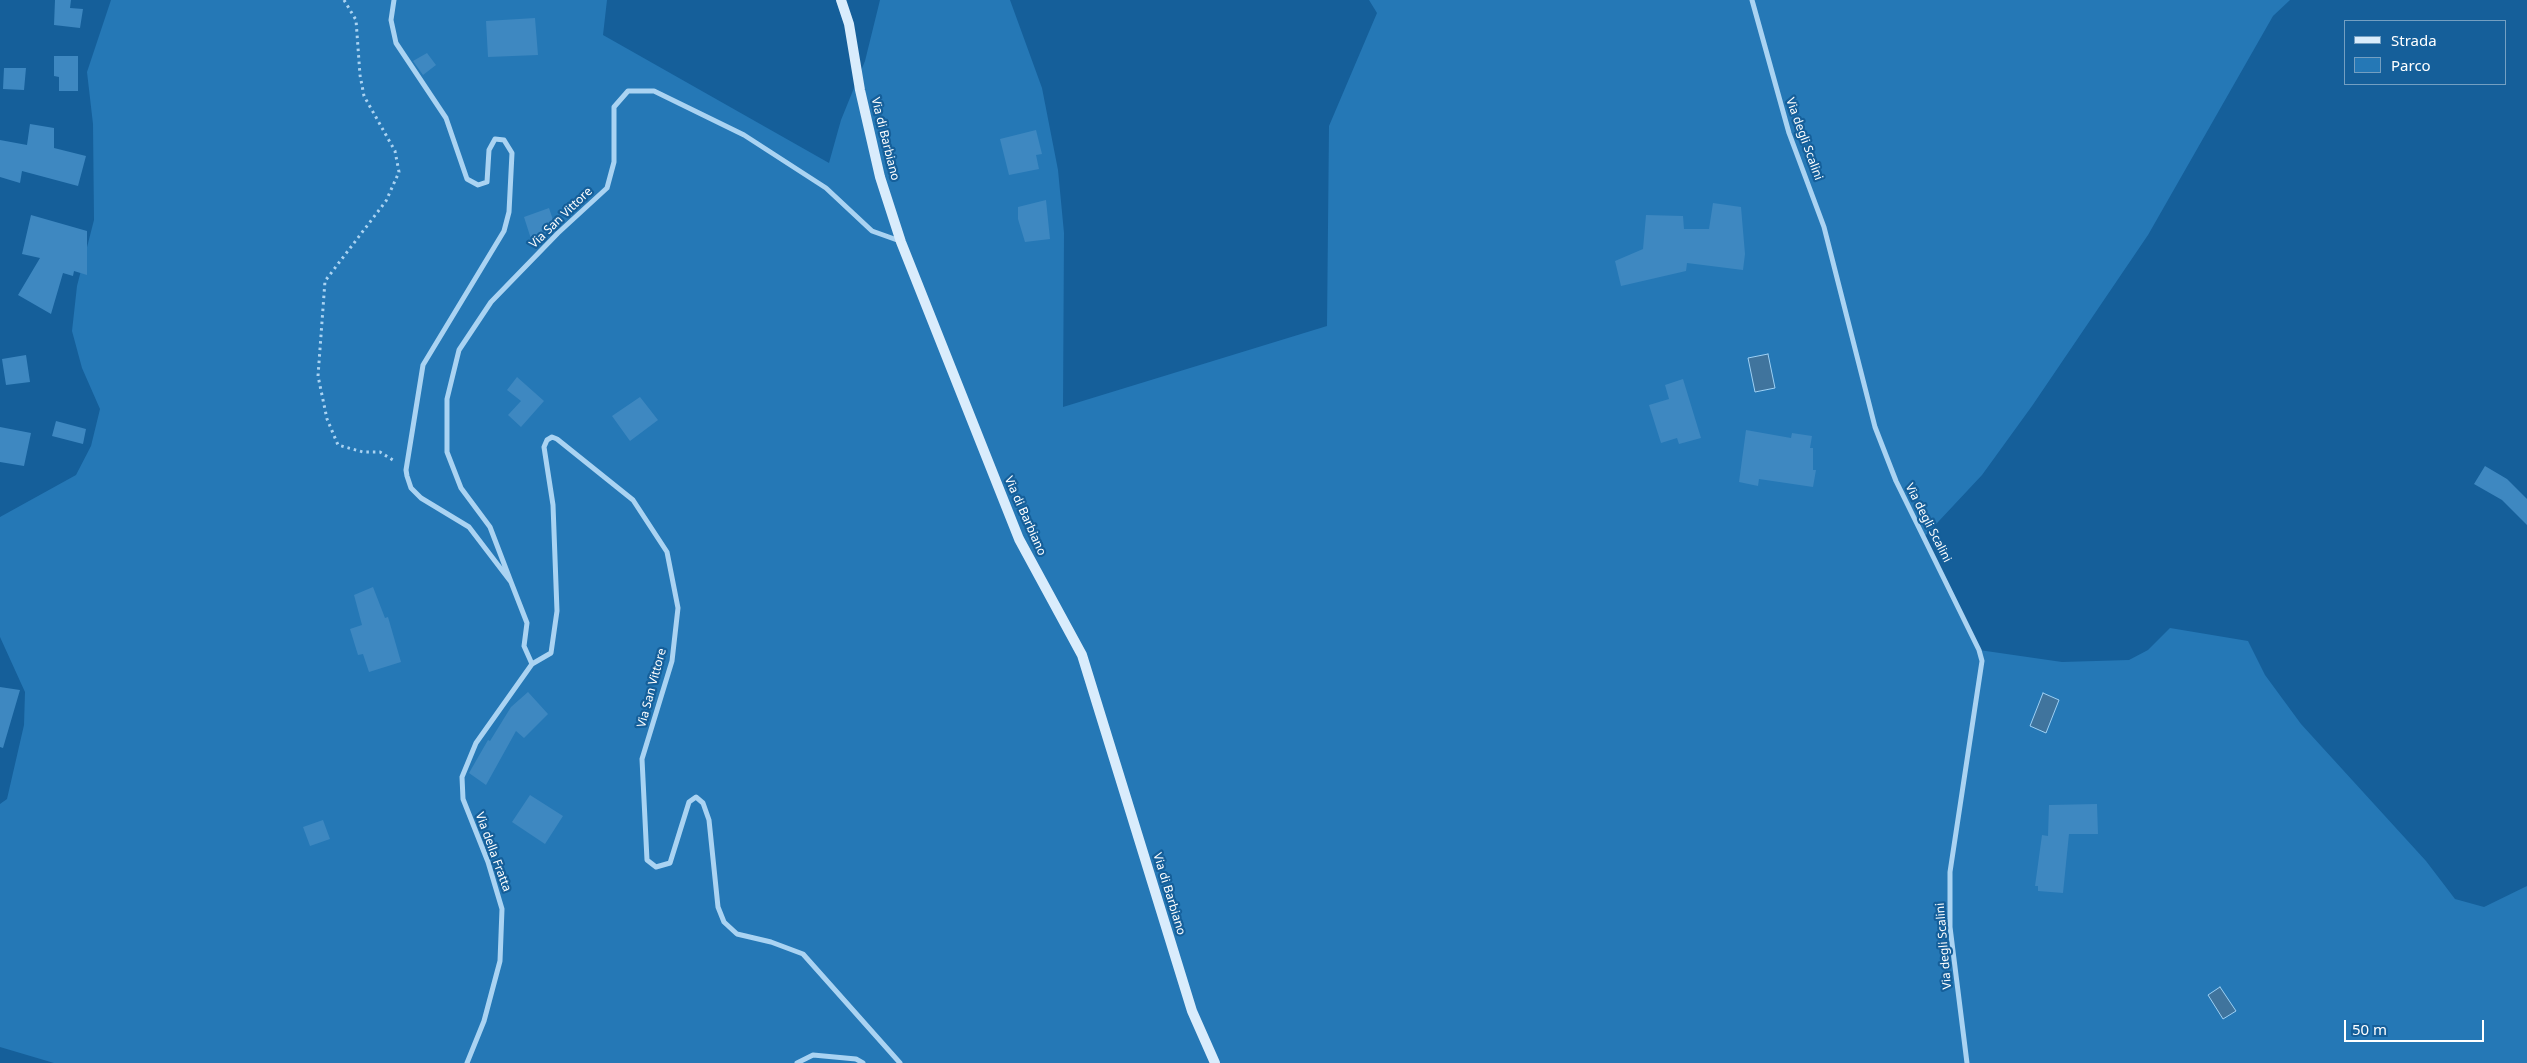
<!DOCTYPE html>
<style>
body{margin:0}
#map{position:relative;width:2527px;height:1063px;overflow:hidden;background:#155f9a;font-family:"Noto Sans",sans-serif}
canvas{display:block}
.legend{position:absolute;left:2344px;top:20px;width:162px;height:65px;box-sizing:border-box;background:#155f9a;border:1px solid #739fc2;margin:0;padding:6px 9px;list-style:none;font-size:15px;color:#fff}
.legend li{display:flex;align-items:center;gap:10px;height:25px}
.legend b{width:25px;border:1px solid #739fc2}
.scale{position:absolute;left:2344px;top:1020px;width:140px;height:22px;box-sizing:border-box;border:2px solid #fff;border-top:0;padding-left:6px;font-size:15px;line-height:18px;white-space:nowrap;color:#fff;-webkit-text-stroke:4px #155f9a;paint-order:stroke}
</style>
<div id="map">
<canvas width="2527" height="1063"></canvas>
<ul class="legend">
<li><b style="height:6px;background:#d9ecfc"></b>Strada</li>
<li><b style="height:14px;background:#2578b6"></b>Parco</li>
</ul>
<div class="scale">50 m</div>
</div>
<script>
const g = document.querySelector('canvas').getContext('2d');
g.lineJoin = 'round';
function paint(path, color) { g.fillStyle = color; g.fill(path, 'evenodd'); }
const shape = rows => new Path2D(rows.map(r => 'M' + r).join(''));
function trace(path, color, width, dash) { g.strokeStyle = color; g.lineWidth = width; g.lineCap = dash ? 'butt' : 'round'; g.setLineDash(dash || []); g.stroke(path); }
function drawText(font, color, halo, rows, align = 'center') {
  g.font = font + ' "Noto Sans",sans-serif'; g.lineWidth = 4.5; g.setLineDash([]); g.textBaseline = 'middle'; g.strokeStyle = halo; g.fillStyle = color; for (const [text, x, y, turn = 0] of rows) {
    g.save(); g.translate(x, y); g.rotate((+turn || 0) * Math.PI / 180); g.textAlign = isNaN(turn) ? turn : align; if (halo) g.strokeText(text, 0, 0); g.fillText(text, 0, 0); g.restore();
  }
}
paint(shape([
 [111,0,607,0,603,35,829,163,841,120,865,61,880,0,1010,0,1042,88,1058,170,1064,233,1063,407,1327,326,1329,126,1377,13,1369,0,2290,0,2273,16,2148,235,2032,406,1982,475,1924,537,1979,650,2062,662,2129,660,2148,650,2170,628,2248,641,2265,675,2301,724,2426,861,2455,899,2484,907,2527,886,2527,1063,54,1063,0,1047,0,804,7,799,24,725,25,692,0,637,0,517,76,475,91,446,100,409,82,368,72,331,77,286,94,220,93,124,87,72]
]), '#2578b6');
const water = shape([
 [1768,354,1775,388,1755,392,1748,358,1768,354],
 [2043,693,2059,700,2046,733,2030,726,2043,693],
 [2220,987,2236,1011,2223,1019,2208,995,2220,987]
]);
paint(water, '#40749d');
trace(water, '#9cd0f5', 1);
paint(shape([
 [55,0,71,0,70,8,83,9,80,28,54,25],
 [535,18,538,55,488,57,486,21],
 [427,53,436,65,423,75,413,61],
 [54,56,78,56,78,91,59,91,59,77,54,76],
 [4,68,26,68,24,90,3,89],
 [30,124,54,128,54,148,86,156,78,186,22,171,20,183,0,177,0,140,27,145],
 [1036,130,1042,154,1036,155,1039,169,1009,175,1000,139],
 [1046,200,1050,239,1025,242,1018,219,1018,207],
 [1713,203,1741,207,1745,254,1743,270,1687,263,1686,271,1621,286,1615,261,1643,249,1646,215,1683,216,1684,229,1709,229],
 [549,208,556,229,531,239,524,217],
 [31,215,87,231,87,275,74,271,73,276,63,273,51,314,18,295,40,258,22,254],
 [26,355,30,382,6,385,2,359],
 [517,377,544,401,521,427,508,415,521,401,507,390],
 [1683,379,1701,438,1679,444,1677,438,1661,443,1649,405,1669,399,1665,385],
 [640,397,658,420,630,441,612,416],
 [56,421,86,429,83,444,52,436],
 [0,427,31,433,24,466,0,462],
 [1746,430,1791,438,1792,433,1812,436,1810,448,1813,448,1813,470,1816,470,1813,487,1759,479,1758,486,1739,482],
 [2485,466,2507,479,2527,499,2527,525,2502,500,2474,484],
 [373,587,385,618,388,617,401,662,369,672,363,654,358,655,350,629,362,625,354,595],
 [0,687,20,690,3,748,0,747],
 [528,692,548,714,524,738,516,731,486,785,469,773,488,740,490,741,511,707],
 [530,795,563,816,545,844,512,822],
 [2097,804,2098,834,2069,834,2063,893,2038,891,2038,886,2035,886,2042,835,2048,836,2049,805],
 [323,820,330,839,310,846,303,827]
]), '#3e88c1');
trace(shape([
 [344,0,356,20,360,75,364,96,395,151,399,172,386,201,325,281,318,376,327,419,338,445,363,452,380,452,396,462]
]), '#aad3f2', 3, [2.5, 4]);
trace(shape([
 [394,0,391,20,396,43,446,118,467,179,478,185,487,182,489,150,495,139,504,140,512,153,509,212,504,231,423,365,406,470,407,476,411,488,421,498,469,527,511,582,527,623,524,646,532,664],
 [1752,0,1789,133,1824,227,1875,427,1896,481,1979,650,1982,661,1950,872,1950,927,1967,1063],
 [511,582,490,527,461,488,447,452,447,399,459,350,491,302,558,233,607,188,614,162,614,107,628,91,654,91,744,135,826,188,872,231,900,241],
 [467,1063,484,1021,500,961,502,909,488,862,463,799,462,777,476,743,532,664,551,653,557,611,553,505,544,447,547,440,552,437,557,439,633,500,667,552,678,608,672,661,642,759,647,860,656,867,670,863,689,802,696,797,703,803,709,820,718,907,724,922,737,934,771,942,803,954,900,1063],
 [797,1063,813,1055,856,1059,863,1063]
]), '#aad3f2', 5);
trace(shape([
 [841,0,849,24,860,90,880,177,901,242,1019,539,1082,655,1192,1011,1215,1063]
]), '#d9ecfc', 10);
drawText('12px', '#fff', '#155f9a', [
 ["Via di Barbiano",885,139,76],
 ["Via degli Scalini",1804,139,70],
 ["Via San Vittore",561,218,-44],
 ["Via di Barbiano",1025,516,66],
 ["Via degli Scalini",1928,523,63],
 ["Via San Vittore",652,688,-75],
 ["Via della Fratta",493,852,70],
 ["Via di Barbiano",1169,894,73],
 ["Via degli Scalini",1944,946,-95]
]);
</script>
